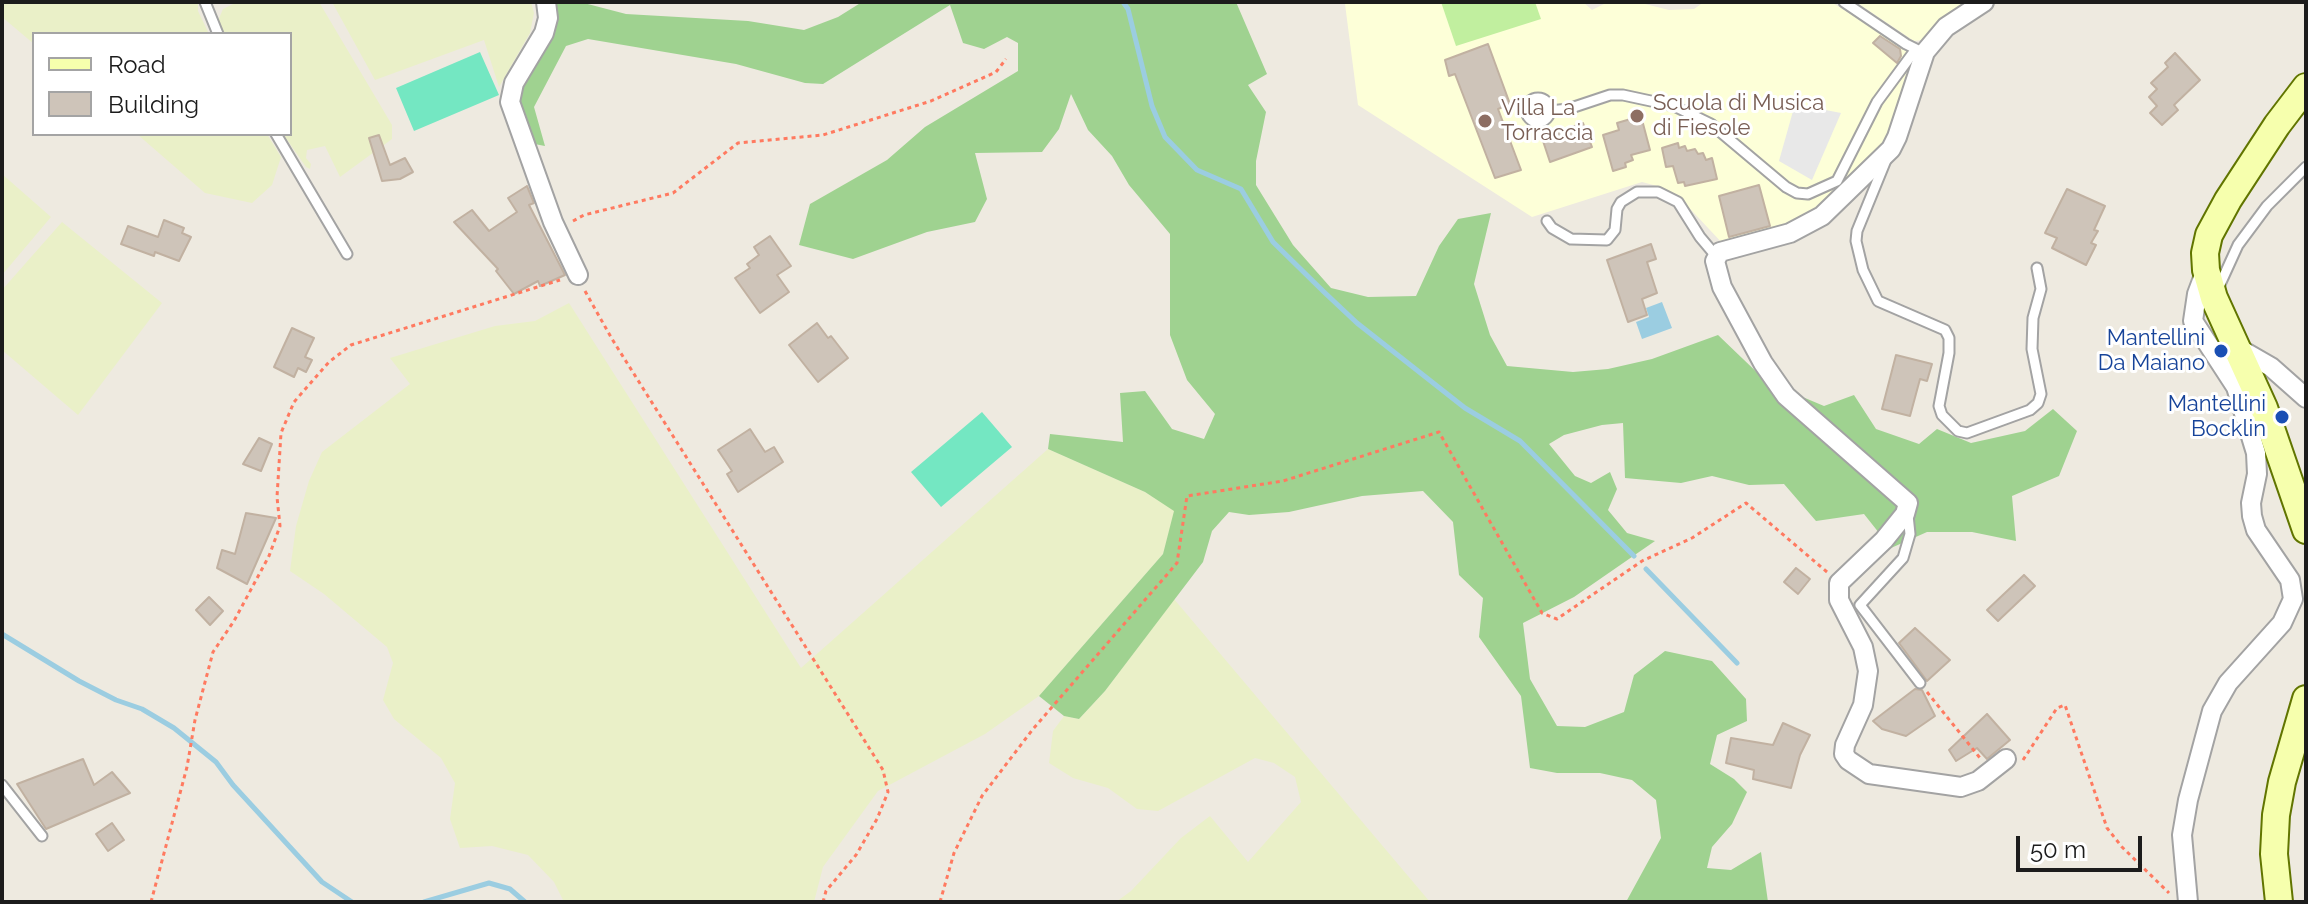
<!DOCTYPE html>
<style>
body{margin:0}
#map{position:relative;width:2308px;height:904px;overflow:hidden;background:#eeeae0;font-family:Raleway,sans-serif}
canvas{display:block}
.frame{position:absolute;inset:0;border:4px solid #1c1c1c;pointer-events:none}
.legend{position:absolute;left:32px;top:32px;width:260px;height:104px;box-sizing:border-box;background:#fff;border:2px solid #a4a4a4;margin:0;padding:10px 14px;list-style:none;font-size:24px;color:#1c1c1c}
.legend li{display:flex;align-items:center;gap:16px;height:40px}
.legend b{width:40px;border:2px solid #a4a4a4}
.scale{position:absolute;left:2016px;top:836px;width:126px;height:36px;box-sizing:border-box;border:4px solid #1c1c1c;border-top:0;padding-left:10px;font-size:24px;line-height:28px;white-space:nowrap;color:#1c1c1c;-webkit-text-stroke:6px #fff;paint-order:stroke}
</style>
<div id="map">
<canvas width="2308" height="904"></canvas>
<div class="frame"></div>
<ul class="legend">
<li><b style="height:10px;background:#f6ffad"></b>Road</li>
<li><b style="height:22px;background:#cec4b9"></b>Building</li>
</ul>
<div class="scale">50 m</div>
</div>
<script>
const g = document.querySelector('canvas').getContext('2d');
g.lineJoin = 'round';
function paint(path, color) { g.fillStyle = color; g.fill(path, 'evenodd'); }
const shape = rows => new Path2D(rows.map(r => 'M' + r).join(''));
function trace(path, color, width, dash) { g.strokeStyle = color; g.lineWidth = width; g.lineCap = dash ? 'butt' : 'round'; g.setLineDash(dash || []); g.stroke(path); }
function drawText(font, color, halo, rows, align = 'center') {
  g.font = font + ' Raleway,sans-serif'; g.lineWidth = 6; g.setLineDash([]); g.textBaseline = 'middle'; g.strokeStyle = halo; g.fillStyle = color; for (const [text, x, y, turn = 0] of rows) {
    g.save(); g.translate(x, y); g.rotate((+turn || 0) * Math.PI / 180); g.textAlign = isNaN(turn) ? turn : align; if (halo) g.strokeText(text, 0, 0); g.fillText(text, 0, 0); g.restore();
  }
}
paint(shape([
 [1351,2,1583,2,1592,10,1608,2,1637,2,1669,10,1694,9,1704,2,1831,2,1918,55,1886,145,1804,222,1724,245,1679,197,1657,186,1642,182,1532,217,1358,105,1345,4],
 [1856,2,1974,2,1931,39,1914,41]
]), '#fdffd8');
paint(shape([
 [2,2,198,2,198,11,209,34,34,34,34,44,2,17],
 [237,2,319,2,392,125,392,139,340,177,325,146,307,150,306,158,311,164,310,169,306,167,283,134,290,134,290,34,223,34,217,23,223,9],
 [332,2,531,2,534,13,530,33,499,87,484,40,375,80],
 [137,134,267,134,281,157,272,185,252,203,205,193],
 [2,174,51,217,2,275],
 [62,222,162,303,78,415,2,350,2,290],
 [569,303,801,668,1048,449,1145,492,1175,511,1163,554,1039,696,985,734,878,791,823,867,814,902,564,902,554,882,528,855,492,846,460,848,450,819,455,783,441,758,394,719,383,700,393,663,387,647,324,594,290,571,296,526,309,481,322,452,410,384,390,358,495,326,535,321],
 [1174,599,1430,902,1116,902,1131,891,1181,838,1210,816,1248,862,1301,802,1295,777,1274,763,1255,758,1158,811,1137,809,1108,788,1073,778,1049,763,1053,731,1064,716,1079,719,1105,691]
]), '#eaf0c8');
paint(shape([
 [1441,2,1535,2,1541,19,1456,46]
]), '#c1ef9f');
paint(shape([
 [580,2,626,14,748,21,804,30,838,17,862,2,1236,2,1267,74,1248,85,1266,112,1256,161,1256,185,1293,245,1331,288,1368,297,1416,296,1439,246,1458,219,1491,213,1474,284,1490,335,1507,366,1573,372,1608,369,1652,359,1718,335,1767,382,1824,406,1854,395,1876,429,1919,444,1937,429,1971,443,2025,431,2053,409,2077,431,2059,476,2012,496,2016,541,1972,532,1927,532,1891,548,1864,514,1816,521,1784,484,1749,485,1712,476,1681,483,1625,478,1623,423,1602,425,1564,435,1549,444,1575,476,1591,483,1610,472,1617,489,1608,510,1627,533,1655,541,1574,597,1523,623,1530,679,1557,726,1585,727,1624,712,1634,675,1665,651,1712,661,1746,699,1747,721,1717,735,1710,764,1734,779,1747,792,1732,824,1712,847,1707,868,1731,870,1761,852,1768,902,1626,902,1661,838,1656,800,1632,780,1600,773,1557,773,1530,768,1521,696,1479,637,1483,598,1459,575,1453,522,1423,491,1362,496,1289,512,1249,515,1229,512,1212,531,1203,562,1105,691,1079,719,1064,716,1039,696,1163,554,1174,511,1145,492,1048,449,1050,434,1123,442,1120,393,1145,391,1172,429,1204,439,1215,414,1187,380,1170,335,1170,234,1129,185,1112,156,1088,130,1071,94,1059,129,1042,152,975,153,987,199,975,222,927,232,853,259,799,245,810,204,887,160,925,127,1018,71,1018,43,1007,37,984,49,963,43,950,5,823,84,805,83,736,64,588,39,566,46,534,107,545,146,524,142,511,91,547,3]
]), '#9fd290');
paint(shape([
 [480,52,499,95,414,131,396,88],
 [982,412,1012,447,941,507,911,472]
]), '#74e7c2');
paint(shape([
 [1795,104,1841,113,1812,180,1779,161]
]), '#e8e8e8');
paint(shape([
 [1662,302,1672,328,1642,339,1636,322,1649,317,1646,308]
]), '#9bcde1');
trace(shape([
 [1123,2,1128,9,1152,106,1165,137,1197,170,1241,189,1273,242,1324,292,1357,323,1465,408,1520,441,1634,556],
 [1646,569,1737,663],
 [2,634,79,681,116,700,142,709,174,728,216,762,233,785,322,882,352,902],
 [424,902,489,883,510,889,525,902]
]), '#9bcde1', 5);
const building = shape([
 [1880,36,1900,49,1901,56,1897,63,1873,43,1880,36],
 [1488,44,1510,104,1498,109,1521,170,1495,178,1455,74,1449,76,1445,60,1488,44],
 [2175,53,2200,80,2174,105,2178,110,2162,125,2150,113,2157,106,2149,97,2157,89,2151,83,2168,67,2165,63,2175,53],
 [1641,116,1650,150,1631,155,1633,160,1625,163,1626,167,1613,171,1603,135,1619,130,1617,123,1641,116],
 [1583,123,1592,147,1550,162,1542,138,1583,123],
 [379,135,390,165,405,158,413,172,400,179,382,181,369,138,379,135],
 [1678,143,1679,148,1685,146,1687,151,1695,149,1698,154,1703,153,1706,160,1712,158,1717,179,1685,186,1684,182,1678,183,1673,166,1666,167,1662,148,1678,143],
 [1759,185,1770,226,1729,237,1719,196,1759,185],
 [527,186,534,203,529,205,565,275,540,286,538,281,514,294,496,271,498,269,454,222,472,210,489,231,517,212,508,198,527,186],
 [2067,189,2105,206,2094,230,2098,231,2091,243,2096,245,2086,265,2052,248,2057,238,2045,233,2067,189],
 [164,220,184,228,182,233,191,237,179,261,155,252,154,256,121,244,128,226,158,237,164,220],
 [770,236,791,266,777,275,789,292,760,313,735,278,750,268,747,264,759,255,754,247,770,236],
 [1651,244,1656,259,1647,262,1657,293,1642,299,1647,315,1628,322,1607,260,1651,244],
 [817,323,828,338,831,336,848,358,818,382,789,345,817,323],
 [292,328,314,338,305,357,312,360,306,372,298,368,294,377,274,367,292,328],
 [1896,355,1932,364,1927,381,1920,379,1910,416,1882,409,1896,355],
 [750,429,765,452,774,447,783,462,738,492,727,474,732,471,718,450,750,429],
 [259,438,272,444,261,471,243,464,259,438],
 [246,513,276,518,247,584,217,568,222,550,235,554,246,513],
 [1796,568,1810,579,1798,594,1784,582,1796,568],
 [2024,575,2035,586,1998,621,1987,610,2024,575],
 [209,597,223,611,210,625,196,610,209,597],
 [1915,628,1950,660,1927,681,1899,643,1915,628],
 [1915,689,1922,690,1935,716,1906,736,1882,729,1873,721,1915,689],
 [1987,714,2010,740,1987,759,1977,748,1956,761,1949,750,1987,714],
 [1783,723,1810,735,1800,755,1791,788,1753,779,1754,770,1726,763,1731,738,1773,745,1783,723],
 [83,759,94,785,112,772,130,793,46,829,17,784,83,759],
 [112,823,124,840,108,851,96,834,112,823]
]);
paint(building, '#cec4b9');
trace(building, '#c1b1a1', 2);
const service = shape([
 [205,2,218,34],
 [1844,2,1906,44,1918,50],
 '1526 110a12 12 0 1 1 24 0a12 12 0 1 1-24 0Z',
 [1550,111,1568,109,1610,95,1623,95,1674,106,1711,124,1786,187,1797,193,1808,194,1837,181,1877,102,1916,49],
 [276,134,347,254],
 [1886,160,1857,231,1856,241,1863,270,1878,301,1945,330,1949,338,1949,353,1939,406,1942,415,1958,431,1967,433,2030,410,2038,403,2041,394,2032,349,2033,318,2041,289,2037,268],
 [1547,221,1552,228,1571,239,1607,240,1615,230,1617,209,1621,202,1637,192,1658,192,1678,202,1700,237,1716,256],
 [2217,291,2238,245,2267,206,2306,167],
 [1908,515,1910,534,1903,558,1860,605,1920,683],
 [2,785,42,836]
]);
const minor = shape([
 [546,2,548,18,544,33,514,83,510,102,553,222,578,275],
 [1984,2,1946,27,1925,52,1897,137,1891,149,1822,216,1790,233,1720,252,1715,261,1722,287,1763,363,1786,396,1908,503,1905,514,1884,540,1839,583,1839,600,1863,647,1868,671,1863,705,1845,745,1844,754,1848,760,1869,774,1961,787,1978,781,2006,759],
 [2238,348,2271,367,2306,398],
 [2188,902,2182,835,2188,800,2212,711,2228,683,2282,623,2293,599,2290,580,2256,530,2252,516,2251,503,2257,474,2256,453,2236,387,2193,321,2197,294,2206,270]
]);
const secondary = shape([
 [2306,87,2277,125,2228,200,2209,235,2205,253,2206,270,2214,298,2264,408,2306,530],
 [2279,902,2274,854,2276,815,2282,782,2306,699]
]);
trace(service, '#a3a3a3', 13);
trace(minor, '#a3a3a3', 22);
trace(secondary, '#617500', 30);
trace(shape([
 [573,221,584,215,673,193,738,143,823,135,931,101,996,72,1006,59],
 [585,291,612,339,883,770,888,792,877,819,856,855,826,891,823,902],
 [1927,692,1980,758],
 [2023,760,2057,708,2065,705,2107,828,2122,847,2169,893],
 [151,902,187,767,195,720,213,652,234,621,269,556,280,526,277,497,281,433,294,402,329,362,351,345,560,280],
 [940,902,954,853,982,796,1033,729,1177,563,1187,496,1283,481,1439,432,1542,613,1557,619,1642,561,1692,538,1746,503,1827,572]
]), '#ff7a60', 3, [4, 4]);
trace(service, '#fff', 9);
trace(minor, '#fff', 18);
trace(secondary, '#f6ffad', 26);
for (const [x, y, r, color] of [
 [1637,116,8,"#8d6e63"],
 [1485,121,8,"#8d6e63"],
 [2221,351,8,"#1a4fb4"],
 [2282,417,8,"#1a4fb4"]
]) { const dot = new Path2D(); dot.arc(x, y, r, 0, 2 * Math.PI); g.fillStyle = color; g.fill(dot); trace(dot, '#fff', 3); }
drawText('22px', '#785e54', '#fff', [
 ["Scuola di Musica",1653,103],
 ["di Fiesole",1653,128],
 ["Villa La",1501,108],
 ["Torraccia",1501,133]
], 'left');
drawText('22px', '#164399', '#fff', [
 ["Mantellini",2205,338],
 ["Da Maiano",2205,363],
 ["Mantellini",2266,404],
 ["Bocklin",2266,429]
], 'right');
</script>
